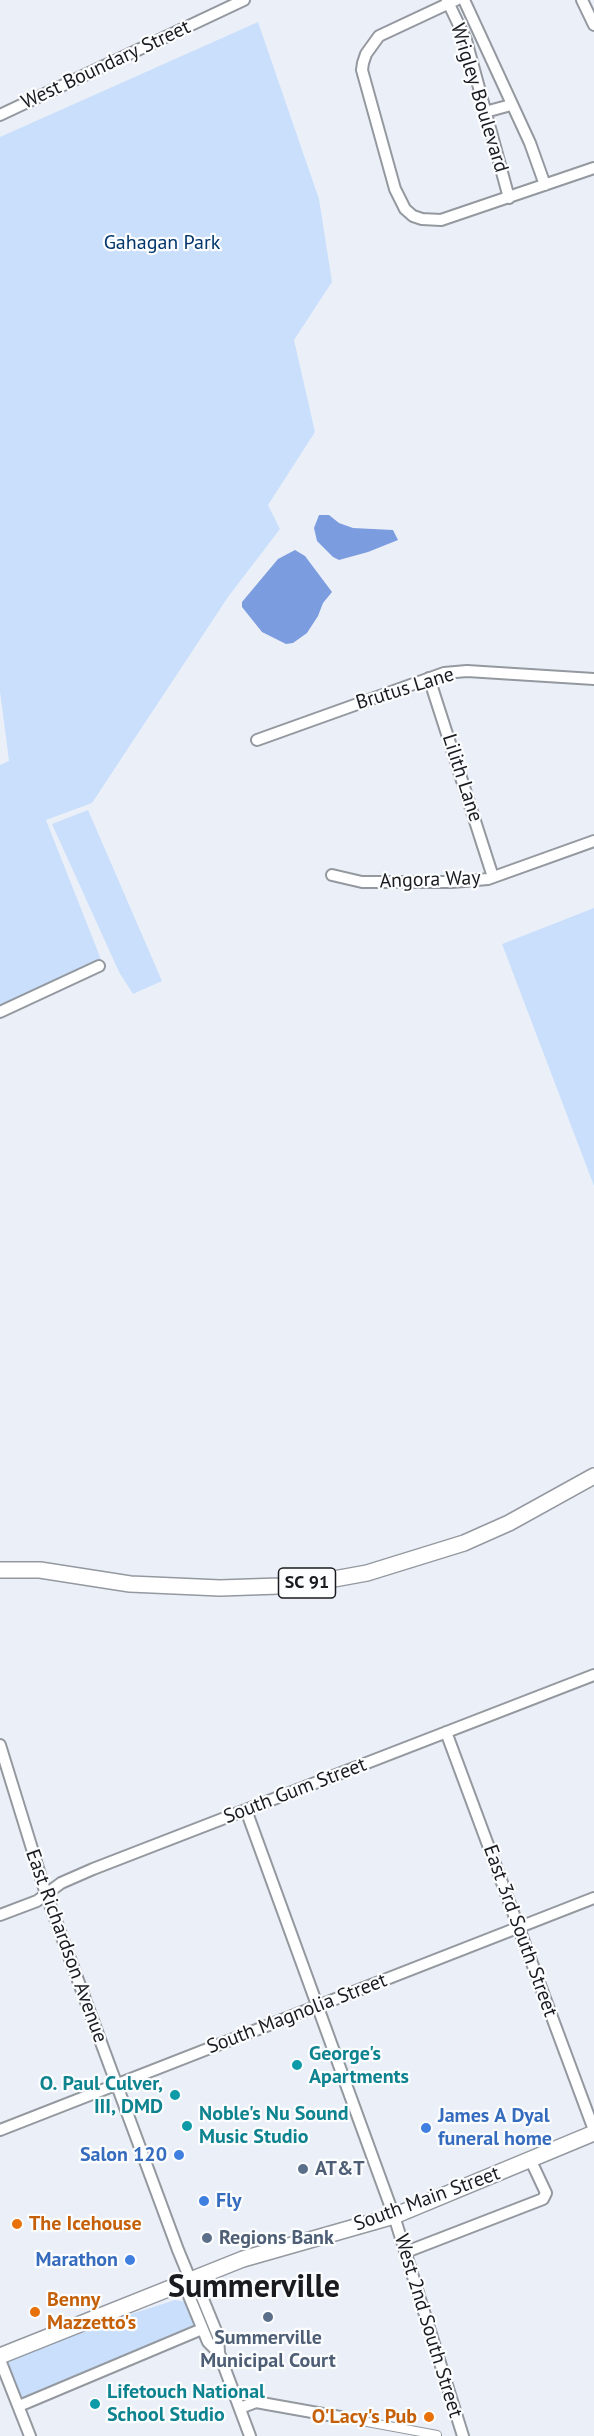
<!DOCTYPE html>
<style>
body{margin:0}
canvas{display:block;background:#ebf0f8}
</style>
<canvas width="594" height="2436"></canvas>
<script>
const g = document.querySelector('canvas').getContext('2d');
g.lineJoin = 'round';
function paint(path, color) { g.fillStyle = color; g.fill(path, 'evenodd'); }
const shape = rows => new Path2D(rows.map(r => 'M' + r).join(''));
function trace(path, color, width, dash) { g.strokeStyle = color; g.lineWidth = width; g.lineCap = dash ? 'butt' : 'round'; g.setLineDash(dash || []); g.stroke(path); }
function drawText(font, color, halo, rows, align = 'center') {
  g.font = font + ' "PT Sans",sans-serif'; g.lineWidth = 4.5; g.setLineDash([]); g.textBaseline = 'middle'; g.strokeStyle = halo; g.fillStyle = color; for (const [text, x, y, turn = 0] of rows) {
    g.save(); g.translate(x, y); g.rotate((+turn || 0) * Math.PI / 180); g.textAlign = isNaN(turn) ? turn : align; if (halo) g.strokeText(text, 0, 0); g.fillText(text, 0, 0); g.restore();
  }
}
paint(shape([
 [258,22,319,199,332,282,294,340,315,432,268,505,280,529,228,597,92,803,46,820,104,967,0,1011,0,765,9,761,0,691,0,137],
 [88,810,162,981,133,994,119,972,52,824],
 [594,908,594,1186,502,944],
 [175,2300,186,2302,195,2327,19,2406,0,2356]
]), '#cadffc');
paint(shape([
 [319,515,329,515,339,523,353,528,393,530,398,540,368,552,339,560,333,557,317,541,314,528],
 [295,550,305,556,332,592,323,603,318,616,307,633,293,643,286,644,262,632,242,607,242,602,278,559]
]), '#7c9ce0');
const pedestrian = shape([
 [340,2417,437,2435]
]);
const minor = shape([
 [447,0,466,40,509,198],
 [456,0,379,36,366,54,363,63,362,70,395,189,405,209,413,216,422,219,441,220,594,168],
 [464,0,530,143,545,185],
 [582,0,594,25],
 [485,112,511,105],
 [0,115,244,0],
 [429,678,493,877],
 [257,740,444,673,467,671,594,679],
 [332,875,362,882,452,882,488,879,594,841],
 [0,1012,99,966],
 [446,1732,594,2130],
 [0,1745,46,1894,178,2250,190,2279,200,2292,218,2336,219,2353,250,2436],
 [246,1810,394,2216,463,2436],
 [0,1915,37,1901,61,1883,93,1869,594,1675],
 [0,2130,594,1898],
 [406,2252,543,2199,546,2193,531,2161],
 [190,2279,189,2296,208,2342,219,2353],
 [0,2360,30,2436],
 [19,2406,202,2329],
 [240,2408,256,2402,340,2417]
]);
const primary = shape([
 [0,1570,40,1570,130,1584,220,1588,279,1586,334,1579,367,1573,464,1543,509,1523,594,1476],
 [0,2356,243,2259,394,2216,594,2133]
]);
trace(pedestrian, '#9499a0', 10);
trace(minor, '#9499a0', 14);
trace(primary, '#9499a0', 18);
trace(pedestrian, '#fff', 8);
trace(minor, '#fff', 10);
trace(primary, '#fff', 15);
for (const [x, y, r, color] of [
 [297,2065,6,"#0f9aa8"],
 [175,2095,6,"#0f9aa8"],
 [187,2126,6,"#0f9aa8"],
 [426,2128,6,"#3f7fe0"],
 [179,2155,6,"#3f7fe0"],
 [303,2169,6,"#5c6f8a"],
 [204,2201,6,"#3f7fe0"],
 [17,2224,6,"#e8710a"],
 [207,2238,6,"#5c6f8a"],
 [130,2260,6,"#3f7fe0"],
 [35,2312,6,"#e8710a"],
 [268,2317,6,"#5c6f8a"],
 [95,2404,6,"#0f9aa8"],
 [429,2417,6,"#e8710a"]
]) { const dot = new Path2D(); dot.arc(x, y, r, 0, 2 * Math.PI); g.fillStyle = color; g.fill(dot); trace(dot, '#fcfdff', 2); }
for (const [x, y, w] of [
 [307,1583,57]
]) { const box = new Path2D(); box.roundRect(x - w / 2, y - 15, w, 30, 4.5); g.fillStyle = '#fcfdff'; g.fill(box); trace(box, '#1a1b1e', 1.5); }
drawText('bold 18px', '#1a1b1e', null, [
 ["SC 91",307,1583]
]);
drawText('20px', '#1a1b1e', '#fcfdff', [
 ["West Boundary Street",106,65,-25],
 ["Wrigley Boulevard",479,98,73],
 ["Brutus Lane",405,689,-17],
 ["Lilith Lane",462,778,72],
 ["Angora Way",430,880,-2],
 ["South Gum Street",295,1791,-21],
 ["East 3rd South Street",520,1931,70],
 ["East Richardson Avenue",66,1946,70],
 ["South Magnolia Street",297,2014,-21],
 ["South Main Street",427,2199,-20],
 ["West 2nd South Street",428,2326,73]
]);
drawText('20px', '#02356c', '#fcfdff', [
 ["Gahagan Park",162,243]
]);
drawText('bold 20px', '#0d838f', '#fcfdff', [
 ["George's",309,2054],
 ["Apartments",309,2077],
 ["O. Paul Culver,",163,2084,"right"],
 ["III, DMD",163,2107,"right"],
 ["Noble's Nu Sound",199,2114],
 ["Music Studio",199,2137],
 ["Lifetouch National",107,2392],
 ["School Studio",107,2415]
], 'left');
drawText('bold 20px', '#366cbe', '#fcfdff', [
 ["James A Dyal",438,2116],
 ["funeral home",438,2139],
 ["Salon 120",167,2155,"right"],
 ["Fly",216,2201],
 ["Marathon",118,2260,"right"]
], 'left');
drawText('bold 20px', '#4e5e75', '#fcfdff', [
 ["AT&T",315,2169],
 ["Regions Bank",219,2238],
 ["Summerville",268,2338,"center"],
 ["Municipal Court",268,2361,"center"]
], 'left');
drawText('bold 20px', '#c56008', '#fcfdff', [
 ["The Icehouse",29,2224],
 ["Benny",47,2300],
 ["Mazzetto's",47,2323],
 ["O'Lacy's Pub",417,2417,"right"]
], 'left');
drawText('bold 32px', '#1a1b1e', '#fcfdff', [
 ["Summerville",254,2288]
]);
</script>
